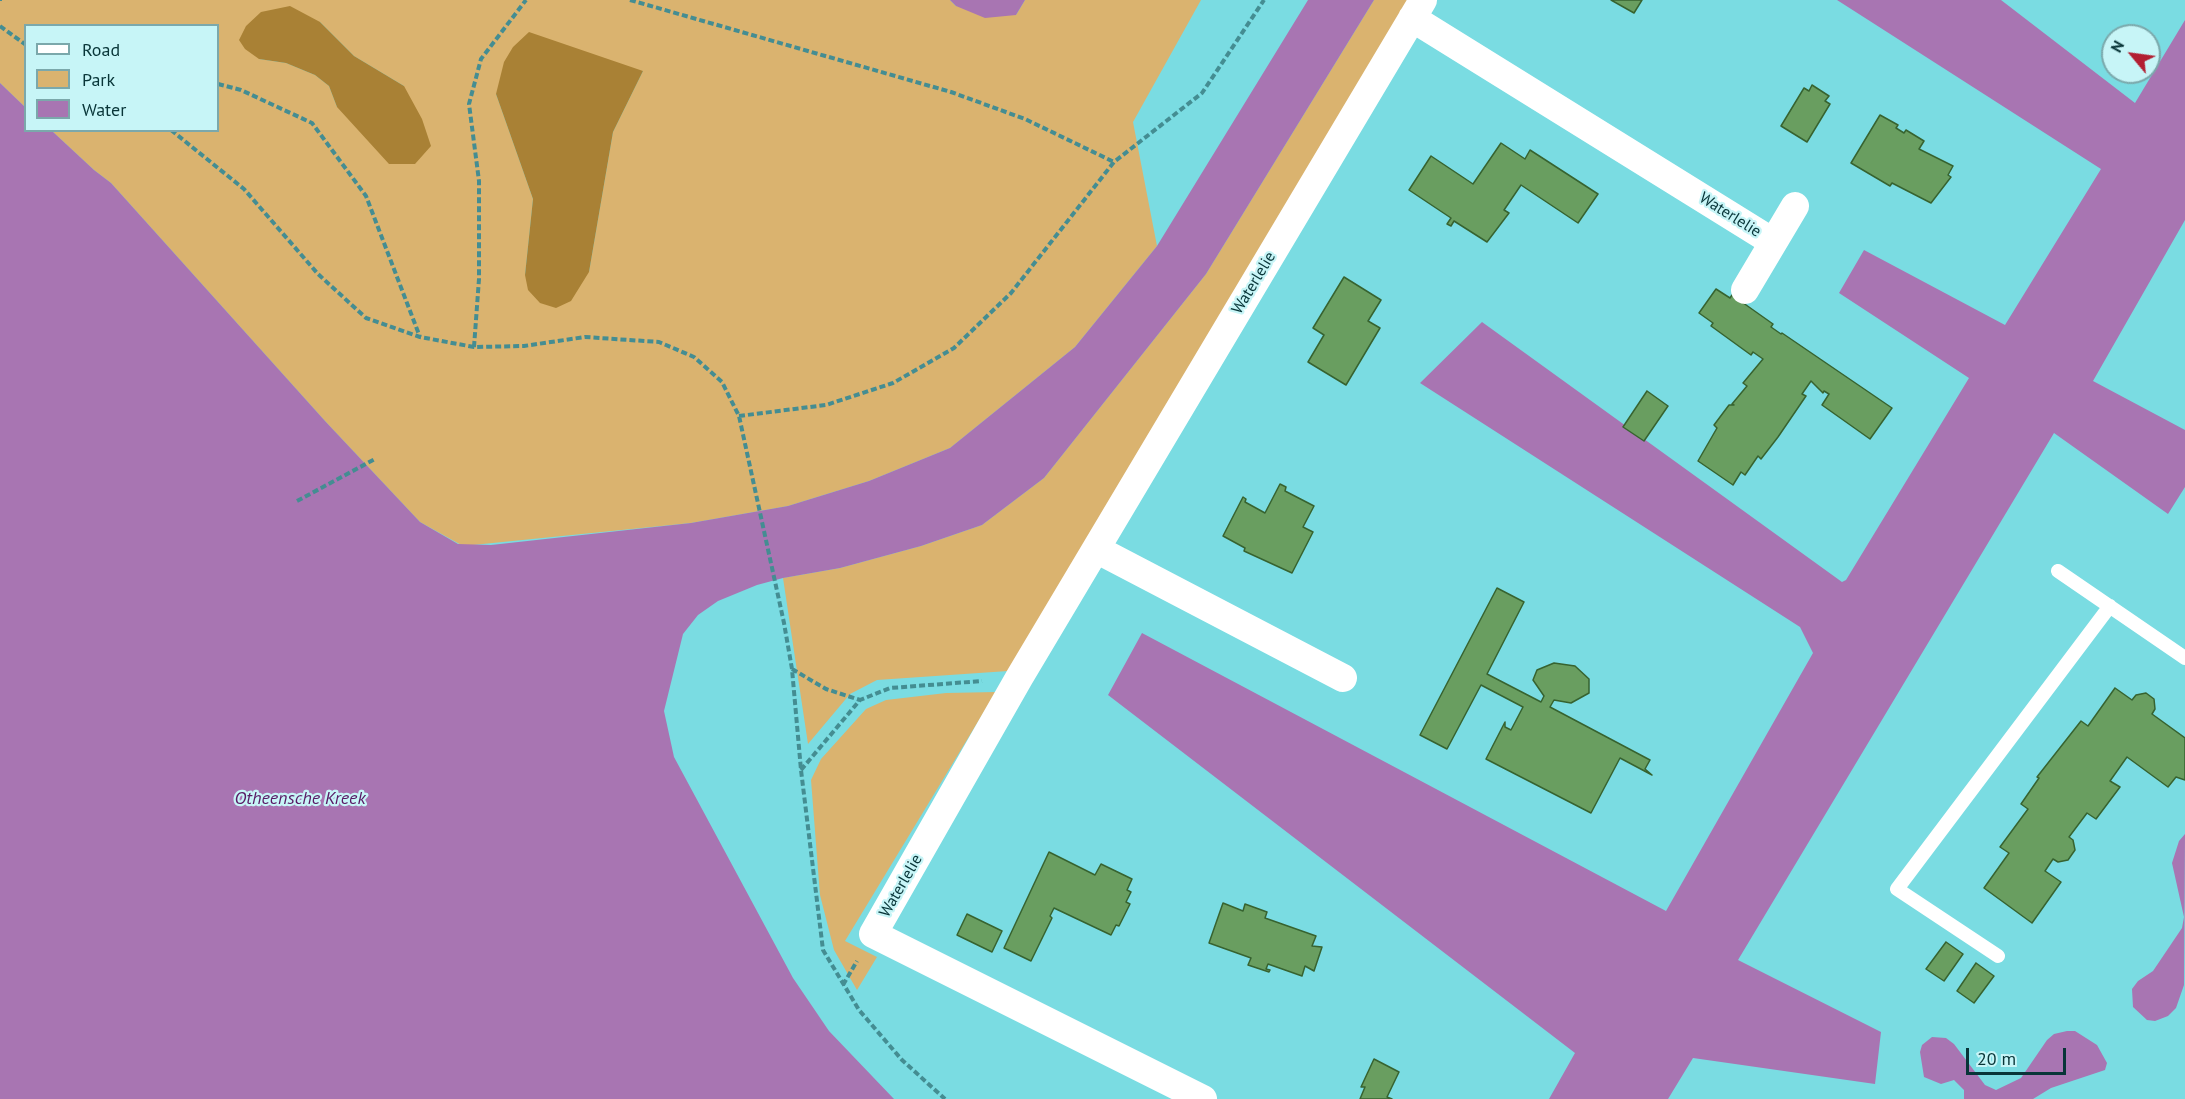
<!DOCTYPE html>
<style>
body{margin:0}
#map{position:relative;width:2185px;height:1099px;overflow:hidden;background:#7adce2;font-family:"PT Sans",sans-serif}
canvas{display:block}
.legend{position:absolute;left:24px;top:24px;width:195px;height:108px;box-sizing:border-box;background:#c7f5f7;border:2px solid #7ba8ab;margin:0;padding:8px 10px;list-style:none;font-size:18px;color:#083538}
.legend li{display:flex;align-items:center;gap:12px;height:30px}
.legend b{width:30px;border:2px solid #7ba8ab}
.north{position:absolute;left:2101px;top:24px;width:60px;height:60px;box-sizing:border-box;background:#c7f5f7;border:2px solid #7ba8ab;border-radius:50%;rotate:299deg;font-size:16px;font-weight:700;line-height:24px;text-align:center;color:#083538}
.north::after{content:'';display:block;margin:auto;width:21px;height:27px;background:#b21f32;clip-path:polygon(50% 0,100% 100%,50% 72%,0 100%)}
.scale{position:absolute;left:1966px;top:1048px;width:100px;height:27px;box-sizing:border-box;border:3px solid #083538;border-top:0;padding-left:8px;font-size:18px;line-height:21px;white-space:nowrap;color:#083538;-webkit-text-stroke:4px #c7f5f7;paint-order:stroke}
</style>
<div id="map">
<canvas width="2185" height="1099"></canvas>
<ul class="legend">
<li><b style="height:8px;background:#fff"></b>Road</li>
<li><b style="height:16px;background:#dab36f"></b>Park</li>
<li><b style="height:16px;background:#a875b2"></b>Water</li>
</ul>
<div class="north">N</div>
<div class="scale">20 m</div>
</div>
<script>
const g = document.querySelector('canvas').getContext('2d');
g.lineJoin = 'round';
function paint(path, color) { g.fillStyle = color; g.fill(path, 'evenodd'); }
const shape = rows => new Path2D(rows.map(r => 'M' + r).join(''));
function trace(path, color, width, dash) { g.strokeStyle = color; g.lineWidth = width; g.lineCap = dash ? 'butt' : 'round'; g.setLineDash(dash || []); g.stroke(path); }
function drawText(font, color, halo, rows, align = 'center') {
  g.font = font + ' "PT Sans",sans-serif'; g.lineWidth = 4.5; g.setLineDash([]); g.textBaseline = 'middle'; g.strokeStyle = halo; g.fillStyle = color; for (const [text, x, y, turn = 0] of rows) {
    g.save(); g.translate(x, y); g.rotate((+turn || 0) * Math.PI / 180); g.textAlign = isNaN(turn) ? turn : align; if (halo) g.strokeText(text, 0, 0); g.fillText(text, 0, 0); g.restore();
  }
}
paint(shape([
 [0,0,950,0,956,6,1016,15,1025,0,1201,0,1133,122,1157,246,1075,347,950,448,869,481,788,506,691,523,463,546,420,522,325,421,111,183,94,170,52,131,218,130,218,26,26,26,25,107,0,83],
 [320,22,354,56,404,86,337,107,329,86,315,75,286,63,259,59],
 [643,71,613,132,589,272,525,275,533,199,496,94],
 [1374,0,1410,0,1008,671,877,680,850,694,808,744,783,578,840,568,921,546,982,525,1044,478,1206,274],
 [996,692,845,941,877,957,857,990,834,950,820,895,811,780,821,759,866,709,886,700,946,693]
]), '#dab36f');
paint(shape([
 [290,6,320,22,354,56,404,86,422,119,431,146,415,164,389,164,337,107,329,86,315,75,286,63,259,59,245,49,239,40,246,26,261,12],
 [529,32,643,71,613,132,589,272,571,301,556,308,540,303,528,290,525,275,533,199,496,94,504,62,513,47]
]), '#a98135');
paint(shape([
 [950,0,1025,0,1016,15,985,18,956,6],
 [1308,0,1374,0,1206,274,1044,478,982,525,921,546,840,568,783,578,757,585,718,601,698,615,683,634,664,711,674,757,793,978,829,1031,894,1099,0,1099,0,83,25,107,26,130,52,131,94,170,111,183,325,421,420,522,458,544,491,545,691,523,788,506,869,481,950,448,1075,347,1157,246],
 [1837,0,2001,0,2135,103,2185,20,2185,220,2093,381,2185,430,2185,487,2168,514,2054,433,1738,960,1881,1032,1875,1084,1693,1058,1668,1099,1549,1099,1575,1053,1108,695,1142,633,1666,911,1813,653,1800,627,1420,383,1482,322,1842,582,1846,580,1969,378,1839,293,1864,250,2005,325,2101,169],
 [2185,834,2184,985,2176,1008,2168,1016,2155,1021,2147,1020,2133,1007,2132,989,2138,981,2153,971,2182,928,2184,917,2172,863,2179,841],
 [2067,1031,2075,1031,2097,1045,2107,1063,2105,1070,2051,1088,2033,1099,1964,1099,1964,1090,1954,1080,1941,1084,1924,1077,1920,1052,1922,1045,1932,1037,1946,1038,1954,1044,1985,1085,1996,1090,2021,1078,2047,1040,2054,1034]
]), '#a875b2');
const building = shape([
 [1611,0,1642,0,1634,13,1611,0],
 [1812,85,1829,96,1825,101,1830,104,1807,142,1781,126,1804,88,1809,91,1812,85],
 [1880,115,1898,125,1896,128,1904,133,1906,130,1924,141,1919,149,1953,166,1948,175,1951,177,1931,203,1892,183,1890,186,1851,163,1880,115],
 [1501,143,1525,159,1530,150,1598,194,1578,223,1521,185,1504,210,1509,213,1487,242,1454,221,1451,226,1447,224,1451,218,1409,190,1431,156,1473,184,1501,143],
 [1344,277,1381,300,1368,321,1380,328,1346,385,1308,362,1324,335,1313,328,1344,277],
 [1716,289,1730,298,1732,295,1773,324,1771,327,1781,334,1782,333,1892,408,1870,439,1822,405,1829,394,1824,391,1823,393,1811,381,1802,394,1806,396,1778,437,1761,459,1758,456,1745,475,1741,472,1733,485,1698,461,1717,428,1714,425,1729,405,1734,405,1732,404,1747,386,1743,383,1763,359,1753,352,1751,355,1711,326,1713,323,1699,313,1716,289],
 [1647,391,1668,406,1644,441,1623,427,1647,391],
 [1280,484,1286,487,1285,491,1314,506,1303,527,1313,532,1292,573,1244,551,1245,548,1223,536,1243,497,1246,499,1245,502,1265,513,1280,484],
 [1497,588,1524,602,1487,674,1541,702,1544,696,1533,680,1537,670,1554,663,1575,666,1589,679,1589,693,1571,703,1554,700,1550,707,1650,760,1645,769,1652,775,1620,758,1591,813,1486,759,1505,722,1505,727,1511,730,1523,707,1481,685,1447,749,1420,735,1497,588],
 [2115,688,2132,700,2136,695,2146,693,2154,699,2155,709,2152,714,2185,738,2185,780,2176,777,2168,787,2127,757,2110,781,2120,787,2096,819,2087,813,2069,837,2073,840,2075,850,2068,860,2058,862,2053,859,2045,871,2061,882,2032,923,1984,888,2009,853,2000,847,2028,809,2021,804,2039,778,2037,777,2081,721,2088,726,2115,688],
 [1049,852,1095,875,1101,864,1132,879,1127,890,1131,892,1126,902,1130,904,1119,926,1116,925,1111,935,1054,908,1050,916,1052,918,1031,961,1004,948,1049,852],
 [1223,903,1243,911,1245,904,1267,912,1265,918,1316,936,1312,946,1322,947,1314,971,1305,966,1302,976,1268,964,1266,969,1270,970,1269,972,1248,965,1251,958,1209,943,1223,903],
 [967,914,1002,931,992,952,957,935,967,914],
 [1946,942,1963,954,1944,981,1926,969,1946,942],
 [1976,963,1994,976,1974,1003,1957,991,1976,963],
 [1374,1059,1399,1072,1387,1097,1392,1099,1360,1099,1365,1087,1361,1087,1374,1059]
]);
paint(building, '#699e60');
trace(building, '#376330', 1.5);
trace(shape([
 [630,0,951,92,1025,119,1114,162],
 [0,1,0,0],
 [0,26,26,45],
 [218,84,241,90,312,123,366,196,420,337],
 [171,130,244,189,318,274,366,318,420,337,474,347,524,346,585,337,659,342,694,357,722,382,739,416,784,623,792,669,801,770,823,950,859,1010,902,1060,945,1099],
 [474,347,479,279,479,181,469,104,481,59,526,0],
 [739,416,826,405,893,383,954,348,1011,293,1114,162,1202,93,1264,0],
 [297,501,375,459],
 [792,669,826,689,860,700],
 [801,770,860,700,890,688,982,681],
 [843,985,857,961]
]), '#448d92', 4, [6, 3]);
trace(shape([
 [2058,571,2185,658],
 [1998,956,1897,889,2110,606]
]), '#fff', 14);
trace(shape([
 [1412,18,1773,242],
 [1745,290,1795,206],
 [1096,549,1343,678],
 [1203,1099,873,934,1019,678,1423,0]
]), '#fff', 28);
drawText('16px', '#083538', '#c7f5f7', [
 ["Waterlelie",1730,215,32],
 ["Waterlelie",1254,283,-59],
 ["Waterlelie",901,886,-60]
]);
drawText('italic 18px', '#581964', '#c7f5f7', [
 ["Otheensche Kreek",300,799]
]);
</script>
